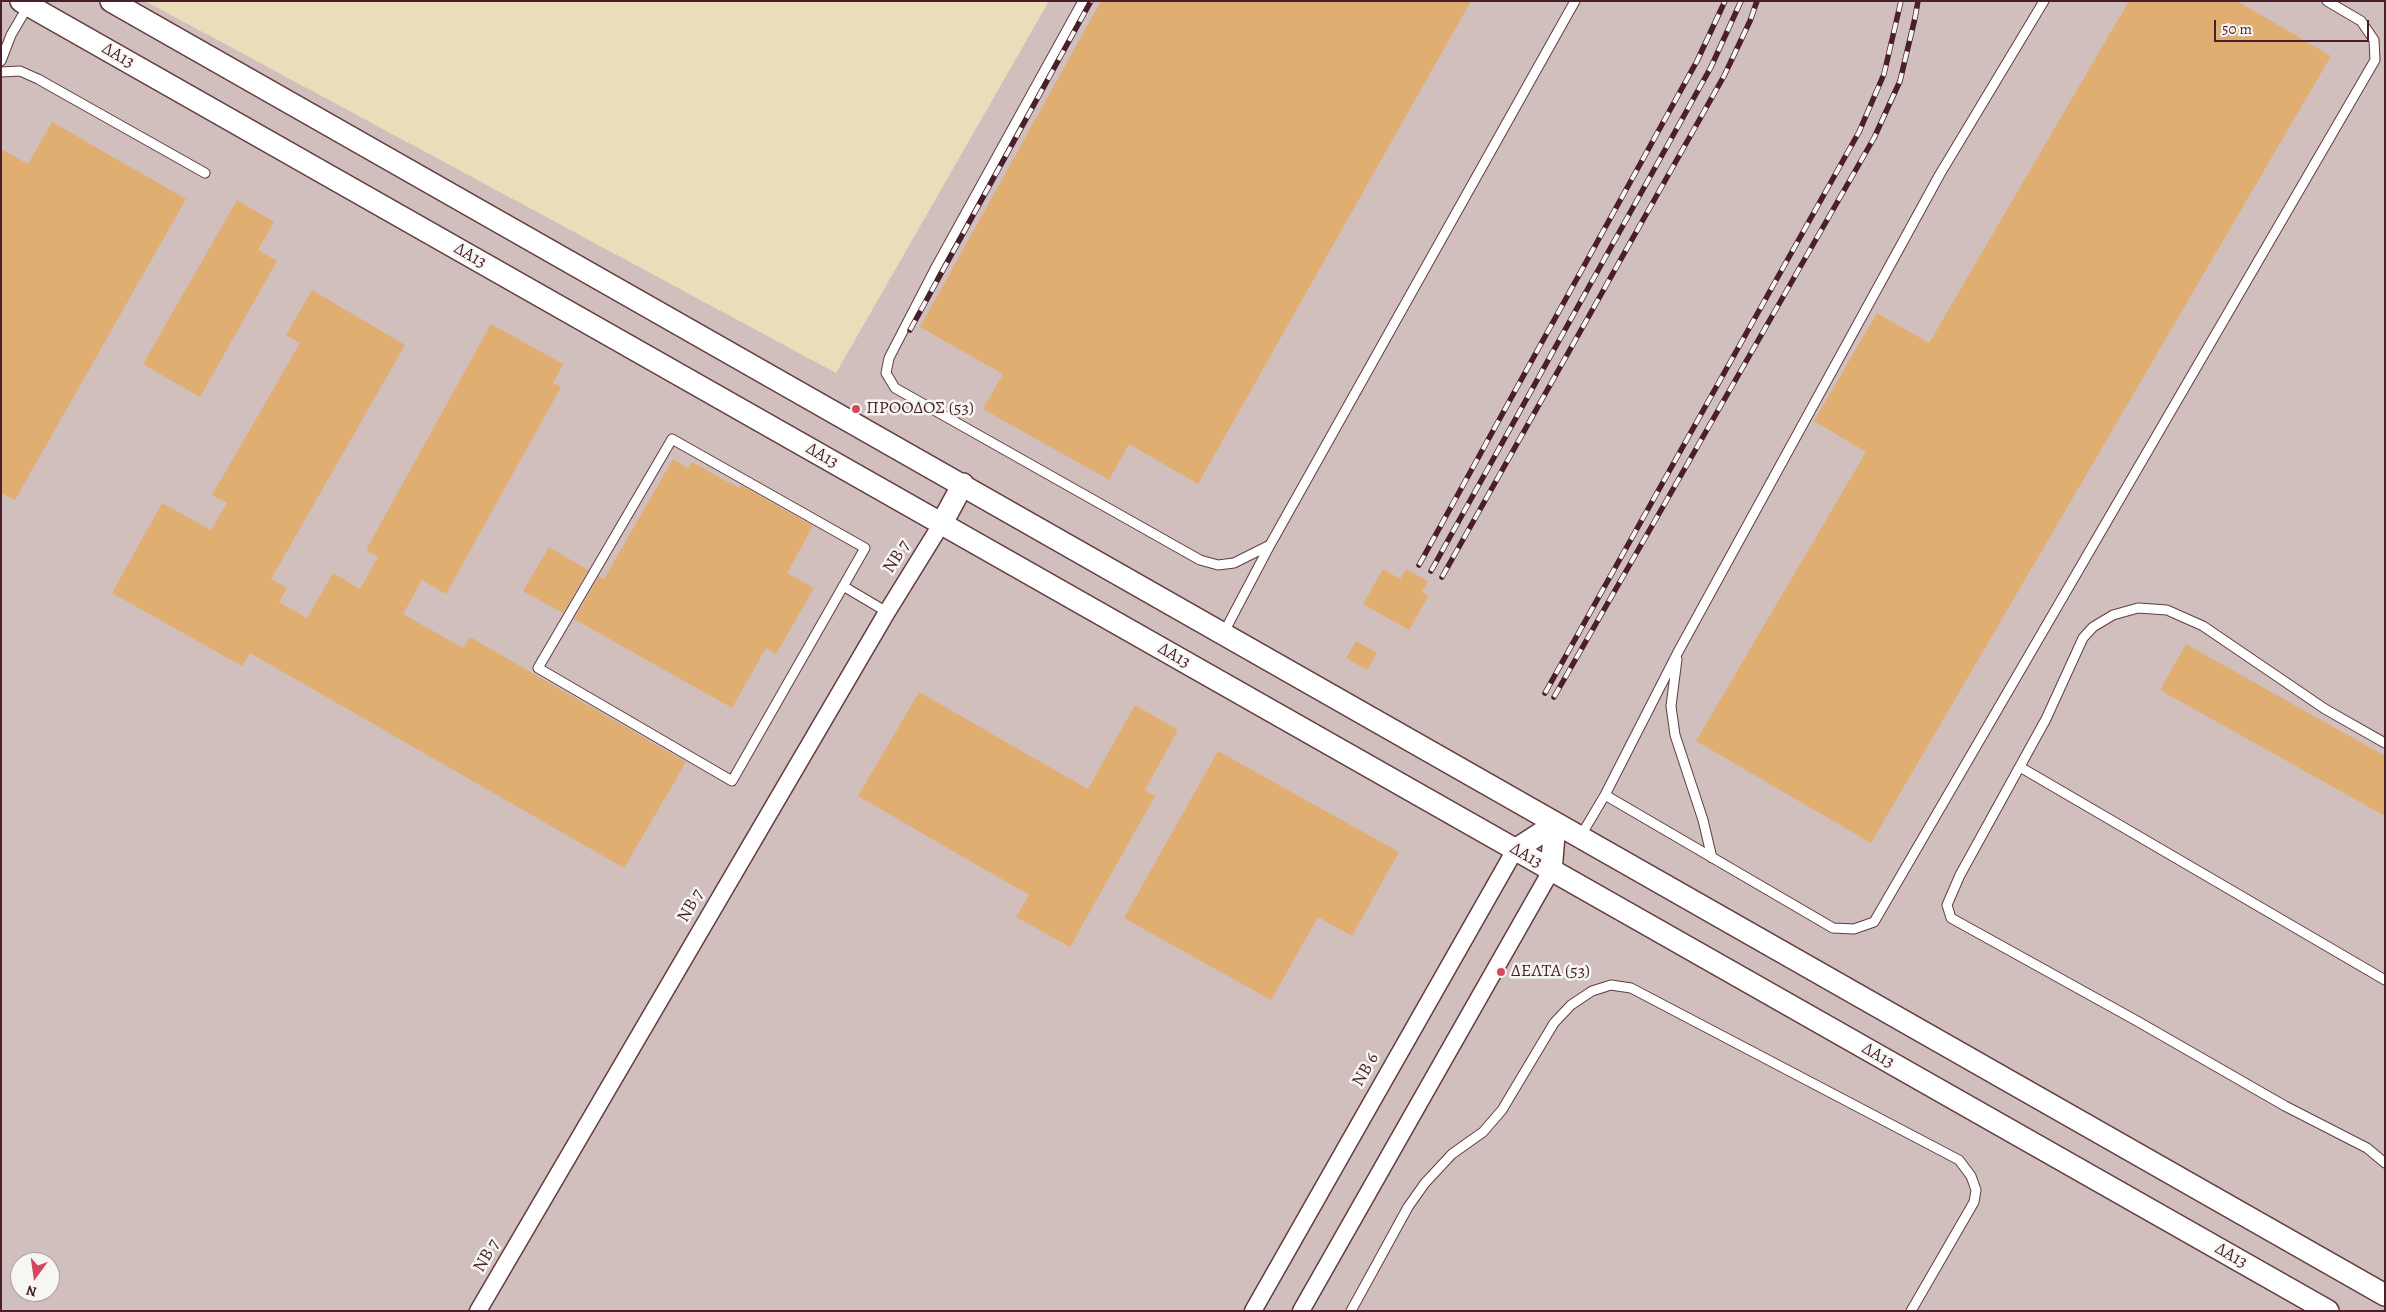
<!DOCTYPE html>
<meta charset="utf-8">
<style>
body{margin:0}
#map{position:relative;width:2386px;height:1312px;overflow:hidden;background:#eadeba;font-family:Alegreya,serif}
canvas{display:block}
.frame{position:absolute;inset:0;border:2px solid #4a1f2b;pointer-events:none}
.north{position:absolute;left:10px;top:1252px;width:50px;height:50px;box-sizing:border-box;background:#f6f6f2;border:1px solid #b1a0a2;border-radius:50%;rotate:194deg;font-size:14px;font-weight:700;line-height:20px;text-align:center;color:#4a1f2b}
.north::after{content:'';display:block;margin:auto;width:18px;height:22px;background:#d1495b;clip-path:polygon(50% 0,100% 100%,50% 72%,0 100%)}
.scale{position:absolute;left:2214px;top:20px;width:155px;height:22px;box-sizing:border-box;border:2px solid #4a1f2b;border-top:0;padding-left:6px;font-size:15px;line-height:18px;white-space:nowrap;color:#4a1f2b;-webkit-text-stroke:4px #f6f6f2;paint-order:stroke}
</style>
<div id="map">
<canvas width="2386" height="1312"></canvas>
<div class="frame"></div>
<div class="north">N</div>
<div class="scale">50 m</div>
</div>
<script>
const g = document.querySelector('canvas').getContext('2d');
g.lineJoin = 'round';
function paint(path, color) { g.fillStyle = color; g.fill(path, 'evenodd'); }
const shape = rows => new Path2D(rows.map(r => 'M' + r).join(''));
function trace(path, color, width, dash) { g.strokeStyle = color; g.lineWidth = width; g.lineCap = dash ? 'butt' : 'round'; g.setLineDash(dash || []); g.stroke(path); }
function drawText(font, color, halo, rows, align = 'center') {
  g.font = font + ' Alegreya,serif'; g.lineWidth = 5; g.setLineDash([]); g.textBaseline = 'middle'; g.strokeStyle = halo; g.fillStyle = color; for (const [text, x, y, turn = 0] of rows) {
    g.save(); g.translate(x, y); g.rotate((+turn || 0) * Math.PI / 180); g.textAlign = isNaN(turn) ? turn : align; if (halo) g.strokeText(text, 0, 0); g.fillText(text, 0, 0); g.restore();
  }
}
paint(shape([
 [1,1,145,1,836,373,1049,1,2385,1,2385,1311,1,1311],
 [20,1262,50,1262,50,1292,20,1292]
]), '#d1bfbd');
paint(shape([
 [1101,1,1471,1,1198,484,1129,444,1109,480,983,409,1003,374,920,327],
 [2129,1,2237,1,2331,56,1871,843,1696,741,1866,452,1814,421,1877,313,1929,343],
 [52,122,186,199,15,500,1,493,1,149,28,164],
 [237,200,274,222,258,250,277,261,200,397,143,364],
 [312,290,405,345,271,579,287,588,279,602,307,618,333,573,360,589,378,557,366,550,491,324,563,364,553,383,561,387,446,594,422,580,403,614,463,648,470,637,686,762,624,868,250,653,242,666,112,593,162,503,211,530,227,503,212,495,300,343,286,335],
 [673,459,688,468,692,462,739,488,741,485,813,526,787,573,814,588,776,654,766,648,732,708,574,619,599,576,604,579],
 [549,547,588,570,563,613,523,591],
 [1383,569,1400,579,1406,569,1428,581,1422,592,1429,595,1409,630,1363,604],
 [1356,641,1377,653,1367,670,1346,658],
 [2186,644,2385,756,2385,816,2160,690],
 [919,692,1088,789,1135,705,1178,730,1145,790,1155,796,1070,947,1016,917,1029,895,858,796],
 [1218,751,1399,852,1352,936,1318,917,1271,1000,1124,918]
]), '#e1ae71');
const service = shape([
 [1083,1,935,269,889,358,886,373,895,388,1200,560,1218,565,1234,563,1270,545],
 [1,61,11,35,28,6],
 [1,72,20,71,38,79,205,173],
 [672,439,865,548,732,781,538,668,672,439],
 [843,586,887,612],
 [1223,634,1270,545,1575,1],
 [1677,659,1671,706,1675,735,1703,820,1712,858],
 [2385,743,2325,709,2203,626,2167,610,2138,608,2113,615,2093,627,2083,638,2046,719,1960,875,1947,905,1951,918,2137,1021,2285,1106,2367,1148,2385,1163],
 [2020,767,2385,980],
 [1605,795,1833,928,1854,929,1874,922,2375,60,2374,40,2361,21,2327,1],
 [1580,837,1605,795,1678,652,1940,174,2044,1],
 [1351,1311,1408,1207,1425,1183,1452,1154,1483,1132,1502,1110,1554,1023,1571,1005,1592,991,1611,985,1631,988,1959,1160,1971,1176,1976,1190,1974,1202,1911,1311]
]);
const minor = shape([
 [478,1311,887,612,942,523],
 [1253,1311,1515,850],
 [1301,1311,1551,871]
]);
const tertiary = shape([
 [21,1,2328,1311],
 [111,1,2385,1295],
 [942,523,963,484],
 [1515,850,1555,824],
 [1551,871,1555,824]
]);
trace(service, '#623c40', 11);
trace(minor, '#623c40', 19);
trace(tertiary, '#623c40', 24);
trace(service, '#fff', 9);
trace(minor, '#fff', 16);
trace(tertiary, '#fff', 21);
const rail = shape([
 [910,330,1091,1],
 [1419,565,1697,61,1725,1],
 [1431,571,1711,67,1741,1],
 [1442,577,1724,76,1750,21,1757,1],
 [1545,693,1859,132,1884,74,1901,1],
 [1554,697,1874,138,1900,81,1915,18,1918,1]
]);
trace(rail, '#4a1f2b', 5.5);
trace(rail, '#f6f6f2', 4, [11]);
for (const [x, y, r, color] of [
 [856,409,5,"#d1495b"],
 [1501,972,5,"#d1495b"]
]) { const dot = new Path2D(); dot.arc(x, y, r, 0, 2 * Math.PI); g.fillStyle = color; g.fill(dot); trace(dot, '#f6f6f2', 2); }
drawText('18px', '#4a1f2b', '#f6f6f2', [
 ["ΔΑ13",118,56,30],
 ["ΔΑ13",470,256,30],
 ["ΔΑ13",822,456,30],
 ["ΝΒ 7",897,557,-58],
 ["ΔΑ13",1174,656,30],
 ["ΔΑ13",1526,856,30],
 ["ΝΒ 7",691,906,-60],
 ["ΔΑ13",1878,1056,30],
 ["ΝΒ 6",1366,1070,-60],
 ["ΝΒ 7",487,1256,-60],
 ["ΔΑ13",2231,1256,30]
]);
drawText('18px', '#4a1f2b', '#f6f6f2', [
 ["ΠΡΟΟΔΟΣ (53)",866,409],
 ["ΔΕΛΤΑ (53)",1511,972]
], 'left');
</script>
